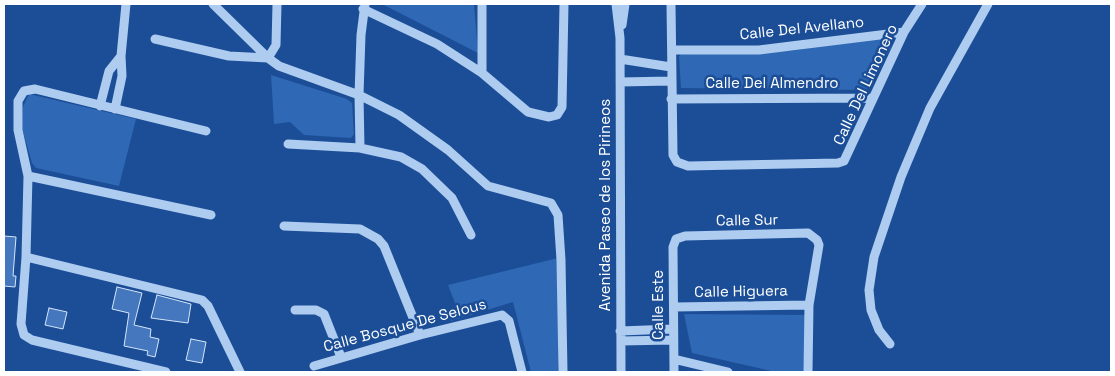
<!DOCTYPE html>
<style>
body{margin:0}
#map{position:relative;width:1115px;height:376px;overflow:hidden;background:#1b4e97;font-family:"Space Grotesk",sans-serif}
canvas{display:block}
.frame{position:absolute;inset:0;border:5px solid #fff;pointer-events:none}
</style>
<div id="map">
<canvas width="1115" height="376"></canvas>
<div class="frame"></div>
</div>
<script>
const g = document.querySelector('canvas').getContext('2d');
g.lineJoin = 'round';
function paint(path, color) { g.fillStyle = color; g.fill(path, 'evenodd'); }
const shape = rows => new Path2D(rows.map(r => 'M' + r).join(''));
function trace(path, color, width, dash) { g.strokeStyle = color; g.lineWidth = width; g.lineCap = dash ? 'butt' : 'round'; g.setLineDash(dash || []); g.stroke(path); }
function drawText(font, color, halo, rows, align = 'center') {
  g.font = font + ' "Space Grotesk",sans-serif'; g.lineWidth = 5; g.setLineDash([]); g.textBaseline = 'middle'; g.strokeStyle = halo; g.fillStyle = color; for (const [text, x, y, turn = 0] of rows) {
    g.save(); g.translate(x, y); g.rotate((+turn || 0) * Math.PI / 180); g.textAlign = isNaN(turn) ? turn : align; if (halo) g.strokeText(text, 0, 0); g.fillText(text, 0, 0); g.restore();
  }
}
paint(shape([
 [382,4,474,4,478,53],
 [887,36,892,43,891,48,866,90,681,88,679,57,682,52,790,51],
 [271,75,347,99,352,103,354,134,351,138,304,135,290,122,274,124],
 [29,94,136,119,119,186,36,168,32,163,22,128,23,107],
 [558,258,558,372,531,372,513,302,451,321,448,311,457,308,448,285],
 [684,314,807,315,809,372,776,372,692,353]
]), '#2f68b4');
const building = shape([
 [4,236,16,237,13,276,16,276,15,287,4,286,4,236],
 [117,287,142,293,134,325,151,329,150,337,159,339,155,357,147,355,148,351,124,346,129,313,112,309,117,287],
 [157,295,191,304,188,323,151,318,157,295],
 [49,308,67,312,63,329,45,325,49,308],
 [191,339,206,342,202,363,186,360,191,339]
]);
paint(building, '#4477bd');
trace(building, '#d5e6fb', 1);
trace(shape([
 [213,4,268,58,279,66,359,95,399,115,448,150,488,186,551,203,558,215,561,260,563,372],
 [616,4,620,38,621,372],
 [671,4,673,155,677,162,688,166,838,163,844,161,904,32,922,4],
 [363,9,437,44,482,73,528,112,549,117,557,115,562,107,564,4],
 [622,25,625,4],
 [155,39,229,56,268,58,276,45,277,4],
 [672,50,759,50,904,32],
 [620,59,671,67],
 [482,73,482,4],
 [620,82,671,81],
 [671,99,872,98],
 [100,106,109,71,121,56],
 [115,109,122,76,121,56,126,4],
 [288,144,360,148,401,157,422,169,452,198,471,235],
 [360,148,359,95,361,35,365,4],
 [28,176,211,215],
 [284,226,360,229,378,239,384,246,420,335],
 [26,257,202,300,208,306,240,372],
 [674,307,809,305],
 [295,310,316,310,324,314,341,357],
 [620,331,673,329],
 [621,341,673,340],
 [890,344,879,330,871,310,869,290,874,257,901,177,930,108,988,4],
 [674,359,728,372],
 [314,366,420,335,502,315,509,321,522,372],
 [166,372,32,340,24,335,21,324,26,257,28,176,18,130,18,101,24,91,35,89,206,131],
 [674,372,673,247,676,239,685,236,808,233,817,240,819,245,809,305,808,372]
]), '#aecbf0', 9);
drawText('15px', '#fff', '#1b4e97', [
 ["Calle Del Avellano",802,29,-6],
 ["Calle Del Almendro",772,84],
 ["Calle Del Limonero",866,85,-65],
 ["Avenida Paseo de los Pirineos",606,205,-90],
 ["Calle Sur",747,221,-1],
 ["Calle Higuera",741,292,-1],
 ["Calle Este",659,305,-90],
 ["Calle Bosque De Selous",405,326,-15]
]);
</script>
